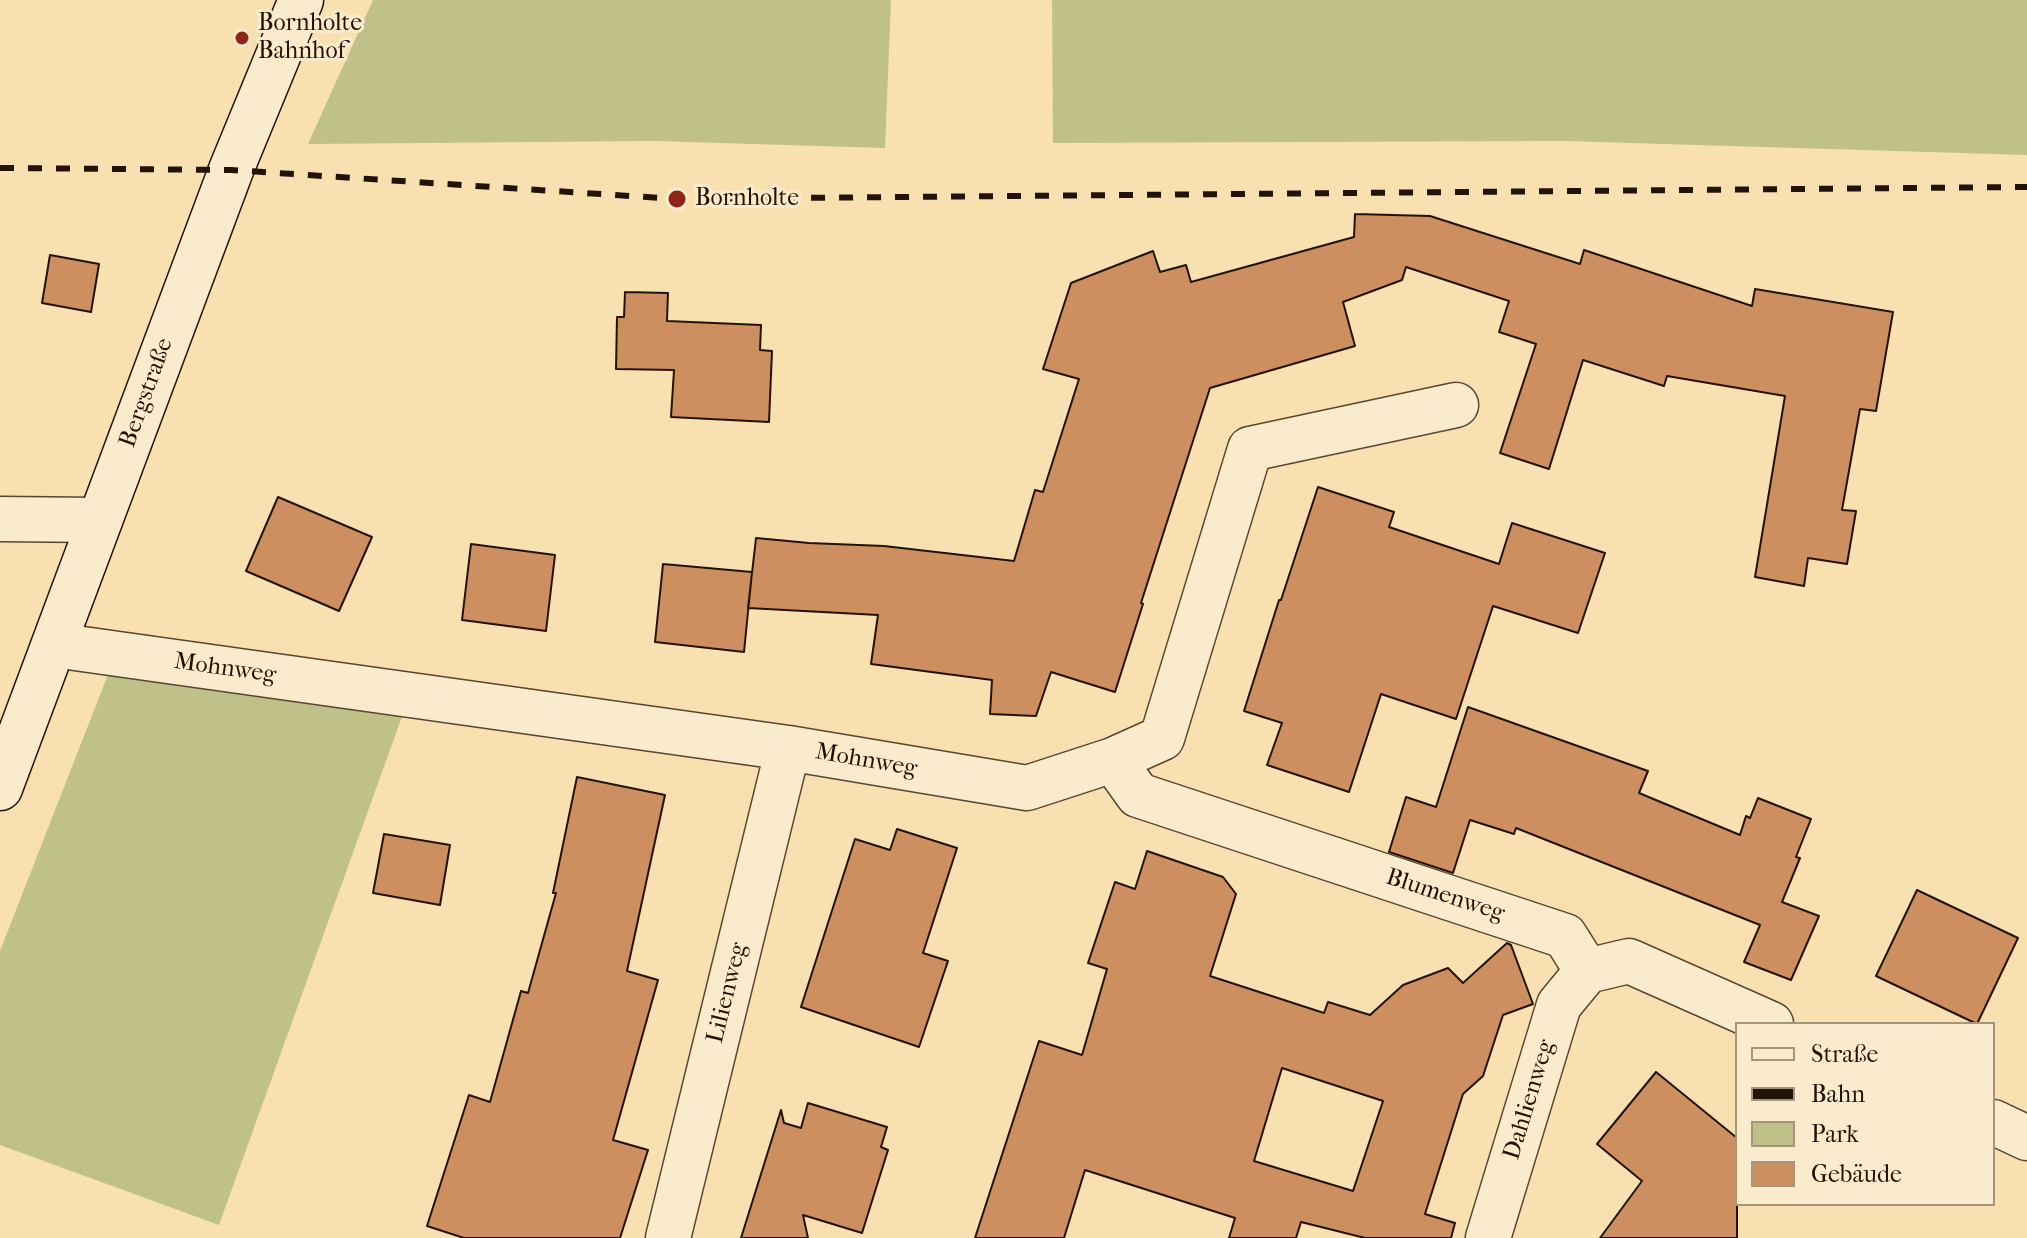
<!DOCTYPE html>
<meta charset="utf-8">
<style>
body{margin:0}
#map{position:relative;width:2027px;height:1238px;overflow:hidden;background:#f8e0b0;font-family:"IM FELL French Canon",serif}
canvas{display:block}
.legend{position:absolute;left:1735px;top:1022px;width:260px;height:184px;box-sizing:border-box;background:#faebcc;border:2px solid #a4957d;margin:0;padding:10px 14px;list-style:none;font-size:24px;color:#231306}
.legend li{display:flex;align-items:center;gap:16px;height:40px}
.legend b{width:40px;border:2px solid #a4957d}
</style>
<div id="map">
<canvas width="2027" height="1238"></canvas>
<ul class="legend">
<li><b style="height:10px;background:#faebcc"></b>Straße</li>
<li><b style="height:10px;background:#231306"></b>Bahn</li>
<li><b style="height:22px;background:#c0c189"></b>Park</li>
<li><b style="height:22px;background:#cd8f5f"></b>Gebäude</li>
</ul>
</div>
<script>
const g = document.querySelector('canvas').getContext('2d');
g.lineJoin = 'round';
function paint(path, color) { g.fillStyle = color; g.fill(path, 'evenodd'); }
const shape = rows => new Path2D(rows.map(r => 'M' + r).join(''));
function trace(path, color, width, dash) { g.strokeStyle = color; g.lineWidth = width; g.lineCap = dash ? 'butt' : 'round'; g.setLineDash(dash || []); g.stroke(path); }
function drawText(font, color, halo, rows, align = 'center') {
  g.font = font + ' "IM FELL French Canon",serif'; g.lineWidth = 6; g.setLineDash([]); g.textBaseline = 'middle'; g.strokeStyle = halo; g.fillStyle = color; for (const [text, x, y, turn = 0] of rows) {
    g.save(); g.translate(x, y); g.rotate((+turn || 0) * Math.PI / 180); g.textAlign = isNaN(turn) ? turn : align; if (halo) g.strokeText(text, 0, 0); g.fillText(text, 0, 0); g.restore();
  }
}
paint(shape([
 [373,0,891,0,885,148,654,141,308,144],
 [1052,0,2027,0,2027,155,1564,141,1053,143],
 [109,672,404,711,219,1225,0,1145,0,951]
]), '#c0c189');
const building = shape([
 [1355,214,1430,216,1580,264,1584,250,1752,306,1755,289,1893,312,1876,411,1860,409,1842,510,1856,511,1847,564,1808,558,1804,586,1755,577,1785,396,1667,376,1664,386,1583,360,1549,469,1500,453,1536,344,1499,332,1509,301,1406,267,1402,280,1343,302,1355,346,1210,388,1141,603,1143,604,1115,692,1051,672,1036,716,990,714,992,680,871,664,878,615,748,608,756,538,809,543,884,546,1014,561,1035,490,1043,492,1079,379,1043,369,1071,283,1153,251,1160,272,1186,265,1191,282,1354,237,1355,214],
 [50,255,99,264,91,312,42,303,50,255],
 [625,292,668,293,667,321,761,325,760,350,772,351,769,422,671,417,674,370,616,369,617,317,624,317,625,292],
 [1318,487,1394,512,1389,527,1499,564,1512,523,1605,553,1578,633,1493,606,1456,719,1381,694,1349,792,1267,765,1282,723,1244,711,1279,600,1281,600,1318,487],
 [278,497,372,537,339,611,246,571,278,497],
 [471,544,555,555,546,631,462,620,471,544],
 [663,564,752,572,744,652,655,642,663,564],
 [1468,707,1648,771,1639,793,1740,835,1746,816,1750,818,1758,798,1811,819,1796,857,1800,858,1782,902,1819,916,1791,980,1744,962,1760,925,1516,828,1514,834,1470,820,1453,873,1389,852,1406,797,1436,807,1468,707],
 [577,777,665,795,627,971,658,980,613,1140,648,1150,620,1238,464,1238,427,1226,469,1095,490,1102,521,991,528,993,556,893,553,893,577,777],
 [897,829,957,848,923,953,948,961,919,1047,801,1007,855,839,890,850,897,829],
 [384,834,450,845,440,905,373,893,384,834],
 [1147,851,1223,877,1236,894,1210,976,1324,1013,1328,1002,1370,1015,1403,985,1448,968,1463,983,1507,943,1511,945,1533,1004,1503,1015,1483,1076,1463,1094,1425,1214,1455,1223,1451,1238,1365,1238,1301,1222,1296,1238,1229,1238,1235,1218,1085,1170,1064,1238,975,1238,1039,1041,1082,1055,1107,969,1088,963,1115,882,1135,889,1147,851],
 [1282,1068,1383,1101,1353,1191,1254,1161,1282,1068],
 [1917,890,2018,938,1977,1024,1876,976,1917,890],
 [1656,1072,1737,1138,1737,1238,1600,1238,1642,1181,1597,1144,1656,1072],
 [808,1103,887,1127,881,1147,888,1150,862,1233,803,1215,808,1238,741,1238,781,1110,784,1123,801,1128,808,1103]
]);
paint(building, '#cd8f5f');
trace(building, '#231306', 2);
const street = shape([
 [0,519,100,520],
 [54,645,788,748,1027,788,1113,760,1162,738,1250,449,1456,405],
 [1113,760,1138,795,1565,936,1587,971],
 [1587,971,1629,961,1771,1024],
 [1993,1122,2027,1138],
 [668,1238,788,748],
 [1488,1238,1559,1005,1587,971]
]);
const secondary = shape([
 [0,788,231,170,301,0]
]);
trace(street, '#584630', 47);
trace(secondary, '#231306', 47);
trace(street, '#faebcc', 44);
trace(secondary, '#faebcc', 44);
trace(shape([
 [0,168,231,170,677,199,2027,187]
]), '#231306', 6, [14, 14]);
for (const [x, y, r, color] of [
 [242,38,8,"#8f2418"],
 [677,199,10,"#8f2418"]
]) { const dot = new Path2D(); dot.arc(x, y, r, 0, 2 * Math.PI); g.fillStyle = color; g.fill(dot); trace(dot, '#faebcc', 3); }
drawText('24px', '#231306', '#faebcc', [
 ["Bornholte",258,24],
 ["Bahnhof",258,52],
 ["Bornholte",695,199]
], 'left');
drawText('24px', '#231306', '#faebcc', [
 ["Bergstraße",147,393,-70],
 ["Mohnweg",225,669,8],
 ["Mohnweg",866,761,10],
 ["Blumenweg",1445,896,18],
 ["Lilienweg",728,993,-76],
 ["Dahlienweg",1530,1100,-73]
]);
</script>
